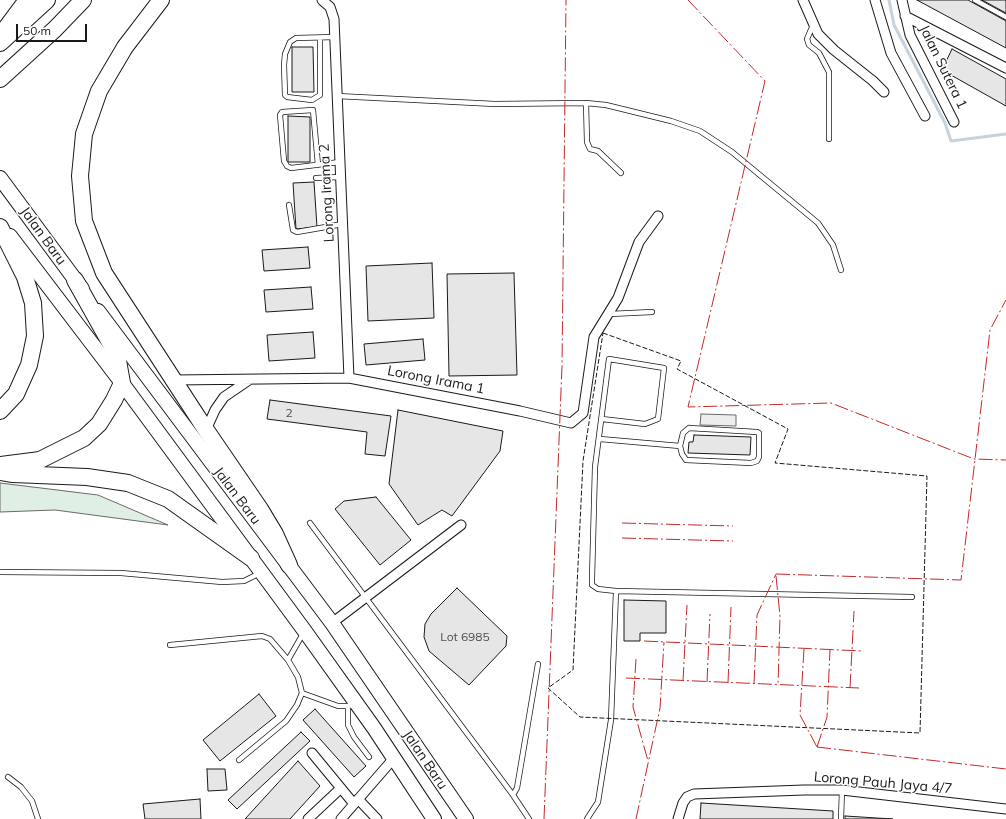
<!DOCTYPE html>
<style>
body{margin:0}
#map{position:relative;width:1006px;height:819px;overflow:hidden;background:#fff;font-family:Mulish,sans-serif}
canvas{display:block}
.scale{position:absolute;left:16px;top:24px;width:71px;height:18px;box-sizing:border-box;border:2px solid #1a1a1a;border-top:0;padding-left:5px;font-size:12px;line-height:14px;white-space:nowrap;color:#1a1a1a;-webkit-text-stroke:3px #fff;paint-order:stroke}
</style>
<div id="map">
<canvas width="1006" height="819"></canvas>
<div class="scale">50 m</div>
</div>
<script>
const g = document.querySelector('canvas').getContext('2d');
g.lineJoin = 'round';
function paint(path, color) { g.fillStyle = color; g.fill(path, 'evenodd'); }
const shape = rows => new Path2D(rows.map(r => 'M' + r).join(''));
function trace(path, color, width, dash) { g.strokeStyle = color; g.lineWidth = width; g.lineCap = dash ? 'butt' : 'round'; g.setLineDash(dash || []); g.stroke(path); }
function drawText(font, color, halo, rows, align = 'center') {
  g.font = font + ' Mulish,sans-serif'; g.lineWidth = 3; g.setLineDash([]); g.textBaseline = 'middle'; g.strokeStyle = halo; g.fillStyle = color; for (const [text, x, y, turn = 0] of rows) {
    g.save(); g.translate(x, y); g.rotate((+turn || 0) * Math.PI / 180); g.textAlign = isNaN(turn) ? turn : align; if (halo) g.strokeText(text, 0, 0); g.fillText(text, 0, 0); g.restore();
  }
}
const green = shape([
 [0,483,98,495,168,525,55,510,0,512,0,483]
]);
paint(green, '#e0efe3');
trace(green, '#6a6a6a', 1);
const parking = shape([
 [701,414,736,415,736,426,700,425,701,414]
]);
paint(parking, '#ededed');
trace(parking, '#6a6a6a', 1);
trace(shape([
 [889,0,894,25,945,123,951,141,1006,134]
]), '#c6d2dc', 3);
const building = shape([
 [917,0,968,0,1006,21,1006,48,917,0],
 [982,0,1006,0,1006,13,982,0],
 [292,47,313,47,314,92,292,92,292,47],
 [952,49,1006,79,1006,106,942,70,952,49],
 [288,116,310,117,310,162,288,162,288,116],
 [314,182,317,227,296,229,293,183,314,182],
 [308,247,310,268,264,271,262,250,308,247],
 [432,263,434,318,368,321,366,266,432,263],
 [514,273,517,375,449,376,447,274,514,273],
 [311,287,313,309,266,312,264,290,311,287],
 [313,332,315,358,269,361,267,335,313,332],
 [423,339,425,360,366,365,364,344,423,339],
 [270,400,391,416,385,456,365,454,367,432,267,419,270,400],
 [398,410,503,431,500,451,452,516,442,510,418,525,389,484,398,410],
 [694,435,751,437,750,455,688,453,689,442,693,442,694,435],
 [376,497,411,540,380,565,335,509,344,501,376,497],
 [457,588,507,636,506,646,469,685,429,651,424,637,425,624,431,614,457,588],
 [624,600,666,601,666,633,640,633,640,641,624,641,624,600],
 [259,694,276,716,220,761,203,740,259,694],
 [315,709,366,766,354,777,303,720,315,709],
 [301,732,310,741,237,809,228,800,301,732],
 [298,761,320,786,290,819,245,819,298,761],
 [207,769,225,769,227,790,208,791,207,769],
 [200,799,201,819,145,819,143,804,200,799],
 [701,803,833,811,833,819,700,819,701,803],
 [845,816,893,819,845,819,845,816]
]);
paint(building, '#e6e6e6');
trace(building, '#1a1a1a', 1);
const service = shape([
 [975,0,1006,17],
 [813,25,807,39,809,45,819,53,829,72,829,139],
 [320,38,320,95,312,100,287,97,285,95,284,65,285,54,290,42,296,38,335,37],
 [337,96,495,104,586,103,606,105,671,121,700,131,732,152,818,223,833,245,841,270],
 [586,103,587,142,590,149,598,151,621,173],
 [318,165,313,110,282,112,280,115,284,161,287,166,291,168,340,162],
 [316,178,341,177],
 [289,205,293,230,297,232,343,224],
 [610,314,652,312],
 [602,419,645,424,658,419,664,368,609,359,595,467,592,578,592,585,598,589,616,591,912,597],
 [689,428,757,432,759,433,759,457,757,461,751,463,686,460,682,454,680,446,683,433,689,428],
 [600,439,680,446],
 [310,523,513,795,529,819],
 [0,572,121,573,222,582,244,581,260,573],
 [170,645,262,636,270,639,288,660],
 [302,693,338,706,348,706],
 [355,704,348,706,348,725,354,737,369,757],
 [239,760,286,721,297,705,302,693,298,677,288,660,304,632],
 [8,777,21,787,32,801,38,819],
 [513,795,517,788,538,664],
 [587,819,598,802,611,720,616,591],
 [841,819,842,790]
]);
const minor = shape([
 [322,0,330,7,334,19,349,378],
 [803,0,818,34,834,50,873,81,884,92],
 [875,0,891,53,925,116],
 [902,0,910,35,954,122],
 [905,16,1006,68],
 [174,380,349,378,520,411,571,423,583,413,594,337,618,298,639,242,658,216],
 [206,430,215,410,224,397,249,380],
 [332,623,461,525],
 [312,753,354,804],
 [358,799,377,819],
 [308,819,341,788],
 [341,819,394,758],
 [678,819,683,803,687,797,694,794,804,790,842,790,1006,809]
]);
const trunk = shape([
 [0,178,82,289],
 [10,236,122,383,304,630,374,728,434,819],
 [98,311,332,623,466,819]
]);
const motorway = shape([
 [161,0,125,47,99,91,84,134,80,176,84,221,104,273,206,430,260,509,275,534,289,565],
 [6,28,27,0],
 [0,43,47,0],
 [0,79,55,29,83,0],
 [0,227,25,277,33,303,35,336,29,365,16,394,0,411],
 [0,465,40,460,84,438,99,424,114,400,122,383,117,355,75,280],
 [0,472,13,474,87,477,128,483,168,499,251,558]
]);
trace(service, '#1a1a1a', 6);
trace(minor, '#1a1a1a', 11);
trace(trunk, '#1a1a1a', 16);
trace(motorway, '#1a1a1a', 18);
trace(service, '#fff', 4.5);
trace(minor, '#fff', 9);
trace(trunk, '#fff', 14);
trace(motorway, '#fff', 16);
trace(shape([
 [603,333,681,361,677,369,788,429,775,463,927,476,920,733,580,717,548,688,573,670,583,461,603,333]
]), '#1a1a1a', 1, [5, 2]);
trace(shape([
 [688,0,765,81,688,407,831,403,974,459,1006,460],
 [622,523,733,526],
 [622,538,733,541],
 [776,574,961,580,990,330,1006,300],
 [776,576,780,616,778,685],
 [644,641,862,651],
 [804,649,800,715,817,747],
 [636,659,633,707,648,761],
 [626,678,859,688],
 [683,681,687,605],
 [707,682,710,614],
 [728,683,731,607],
 [754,684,757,615,776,574],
 [850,688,854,611],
 [817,747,1006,769],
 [817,747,827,717,830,650],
 [544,819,562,366,566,0],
 [636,819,660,708,664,642]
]), '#c62828', 1, [14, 3, 2, 3]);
drawText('12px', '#4d4d4d', null, [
 ["2",289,413],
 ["Lot 6985",465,637]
]);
drawText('14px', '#1a1a1a', '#fff', [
 ["Jalan Sutera 1",943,67,64],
 ["Lorong Irama 2",327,193,-93],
 ["Jalan Baru",43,236,54],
 ["Lorong Irama 1",436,380,11],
 ["Jalan Baru",237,496,53],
 ["Jalan Baru",425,760,56],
 ["Lorong Pauh Jaya 4/7",883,783,5]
]);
</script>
